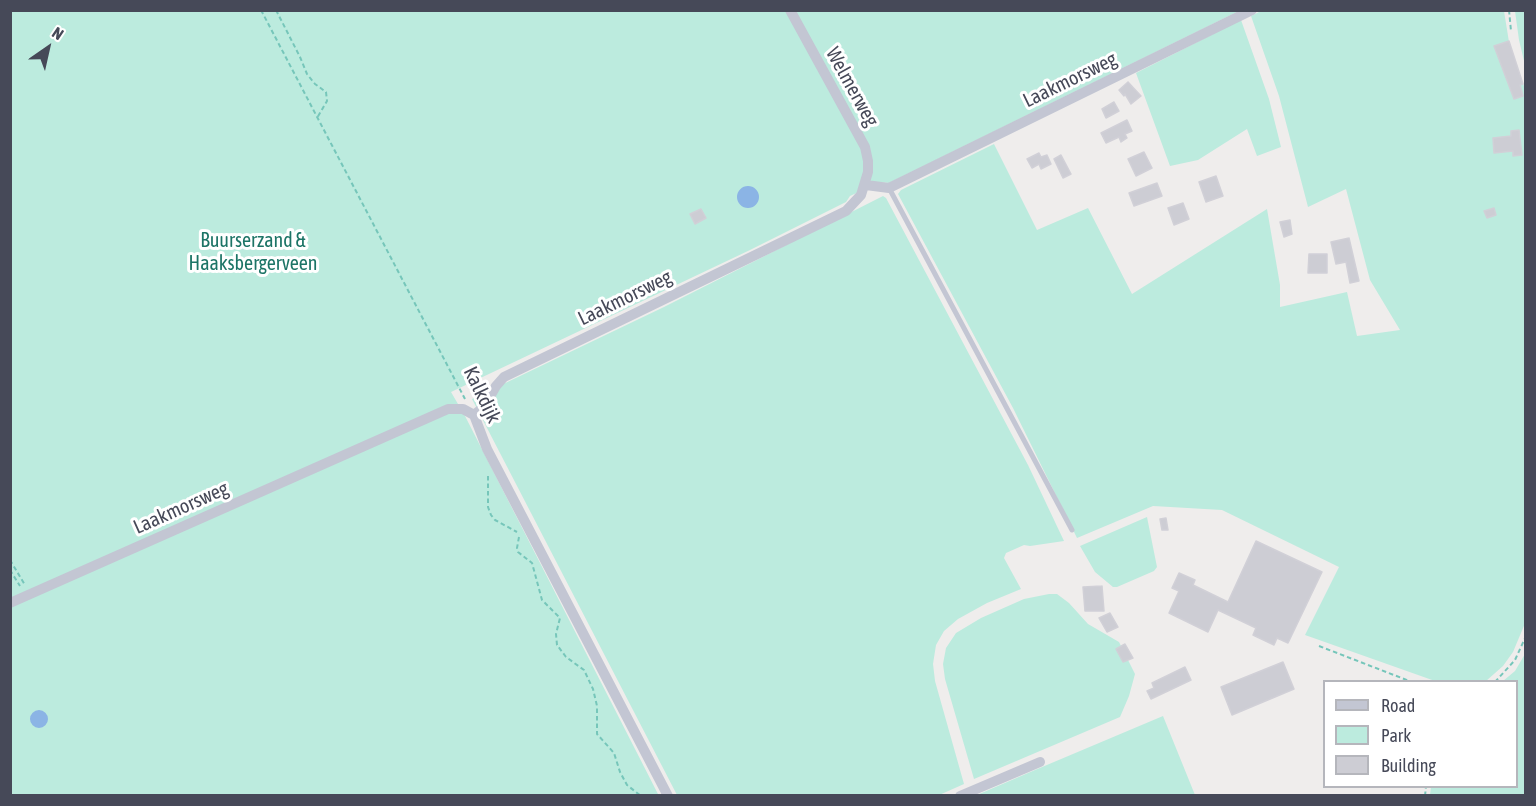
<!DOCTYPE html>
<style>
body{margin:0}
#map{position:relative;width:1536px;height:806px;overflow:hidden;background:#efedec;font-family:"Asap Condensed",sans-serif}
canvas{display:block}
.frame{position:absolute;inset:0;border:12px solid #464958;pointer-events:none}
.legend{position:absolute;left:1323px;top:680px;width:195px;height:108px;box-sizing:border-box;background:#fff;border:2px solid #b5b6bc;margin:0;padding:8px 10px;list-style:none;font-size:18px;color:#464958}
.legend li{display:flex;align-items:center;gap:12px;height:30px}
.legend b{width:30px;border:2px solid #b5b6bc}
.north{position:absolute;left:18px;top:18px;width:60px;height:60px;-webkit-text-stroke:4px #fff;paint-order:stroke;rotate:34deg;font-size:16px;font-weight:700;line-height:24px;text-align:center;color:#464958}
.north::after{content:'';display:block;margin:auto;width:21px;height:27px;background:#464958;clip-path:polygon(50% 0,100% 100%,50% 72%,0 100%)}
</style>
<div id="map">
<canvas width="1536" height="806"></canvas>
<div class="frame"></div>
<ul class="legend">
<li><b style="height:8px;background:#c3c6d3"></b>Road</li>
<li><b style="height:16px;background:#bcebde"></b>Park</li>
<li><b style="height:16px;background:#cdcdd4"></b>Building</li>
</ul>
<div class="north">N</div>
</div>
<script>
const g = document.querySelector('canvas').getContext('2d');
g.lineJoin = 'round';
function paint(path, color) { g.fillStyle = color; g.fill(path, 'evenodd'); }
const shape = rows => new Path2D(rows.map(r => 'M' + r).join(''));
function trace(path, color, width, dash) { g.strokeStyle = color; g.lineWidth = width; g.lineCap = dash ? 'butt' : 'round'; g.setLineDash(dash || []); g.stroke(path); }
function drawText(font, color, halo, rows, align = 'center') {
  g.font = font + ' "Asap Condensed",sans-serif'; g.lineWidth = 6; g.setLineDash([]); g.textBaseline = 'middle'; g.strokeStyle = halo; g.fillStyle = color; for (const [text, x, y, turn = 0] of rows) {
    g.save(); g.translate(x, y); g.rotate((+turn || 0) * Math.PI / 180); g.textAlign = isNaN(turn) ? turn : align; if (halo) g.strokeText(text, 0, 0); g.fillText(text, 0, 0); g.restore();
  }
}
paint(shape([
 [1263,10,1504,11,1509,42,1526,92,1526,621,1513,652,1503,666,1486,681,1435,681,1305,635,1339,567,1222,510,1153,506,1077,538,1013,408,898,194,901,190,994,144,1037,230,1088,208,1132,294,1267,209,1280,285,1280,307,1347,292,1357,336,1400,330,1370,280,1346,189,1308,207,1279,96,1251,16],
 [10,11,1239,11,889,183,880,182,850,196,846,202,750,250,451,392,465,416,659,796,11,795],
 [1515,11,1525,11,1525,65,1519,40],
 [1241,20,1269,99,1281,147,1257,156,1247,129,1198,160,1170,166,1136,73],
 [883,196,886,198,1028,465,1064,541,1030,546,1024,545,1006,553,1004,558,1021,589,987,603,958,619,944,631,936,645,933,664,935,681,964,784,937,796,677,795,472,399,664,307],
 [1147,517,1157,567,1154,571,1117,587,1113,587,1095,572,1080,546],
 [1049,594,1057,594,1069,603,1088,624,1119,642,1135,674,1129,696,1120,717,974,779,945,679,943,664,946,648,956,633,981,618,1024,599],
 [1525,654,1525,795,1430,795,1431,787,1516,786,1516,682,1503,681,1515,671],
 [1163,716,1195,795,977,795,1035,770]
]), '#bcebde');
paint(shape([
 '737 197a11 11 0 1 1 22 0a11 11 0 1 1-22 0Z',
 '30 719a9 9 0 1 1 18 0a9 9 0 1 1-18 0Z'
]), '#8bb4e5');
const building = shape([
 [1509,41,1523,84,1520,85,1523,96,1514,99,1494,46,1509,41],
 [1128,82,1141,96,1131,104,1125,94,1124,96,1119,90,1128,82],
 [1114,102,1119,111,1106,118,1102,109,1114,102],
 [1127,120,1132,131,1125,134,1127,138,1121,142,1119,137,1106,143,1101,133,1127,120],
 [1519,130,1522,155,1513,156,1513,151,1494,153,1493,138,1511,136,1511,131,1519,130],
 [1144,152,1152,168,1136,176,1128,159,1144,152],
 [1039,153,1041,157,1047,155,1051,164,1041,169,1039,164,1032,168,1027,159,1039,153],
 [1061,155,1071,174,1063,178,1054,159,1061,155],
 [1216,176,1223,196,1206,202,1199,182,1216,176],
 [1157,183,1162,196,1134,206,1129,193,1157,183],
 [1183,203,1189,219,1174,225,1168,208,1183,203],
 [1494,208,1496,215,1487,218,1484,211,1494,208],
 [701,209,706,218,695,224,690,214,701,209],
 [1290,220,1292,234,1284,237,1280,222,1290,220],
 [1349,238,1359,281,1350,283,1346,262,1336,264,1331,242,1349,238],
 [1309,254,1327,254,1327,273,1308,273,1309,254],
 [1166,518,1168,530,1162,530,1160,519,1166,518],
 [1256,541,1322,572,1288,643,1277,638,1274,645,1253,635,1256,628,1218,610,1208,632,1169,613,1179,591,1172,588,1179,573,1195,580,1193,585,1228,602,1256,541],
 [1102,586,1104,611,1085,611,1083,587,1102,586],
 [1110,613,1118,627,1107,632,1099,618,1110,613],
 [1125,644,1133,658,1123,662,1116,649,1125,644],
 [1283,662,1294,689,1232,715,1221,687,1283,662],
 [1185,667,1191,680,1151,699,1147,691,1154,688,1152,683,1185,667]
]);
paint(building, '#cdcdd4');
trace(building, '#d1d0d7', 1.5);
trace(shape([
 [261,10,465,399],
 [276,10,300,57,307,74,315,84,326,92,327,101,317,118],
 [1509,10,1511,31],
 [488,476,488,507,491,515,495,520,517,532],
 [519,537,517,548,518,552,532,563,542,600,560,618,556,634,557,645,566,657,584,670,593,689,597,706,597,734,614,753,620,772,627,785,641,796],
 [10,560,25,585],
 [10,570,20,586],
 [1319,646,1412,682],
 [1495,682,1515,660,1526,636],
 [1425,796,1426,786]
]), '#76c6ba', 2, [4.5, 3]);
trace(shape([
 [889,188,1072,530]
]), '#c3c6d3', 5);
trace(shape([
 [866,185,889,188,1252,10],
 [474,415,484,407,496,386,504,377,846,211,861,195,868,172,868,161,865,147,790,10],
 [474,415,487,449,668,796],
 [10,603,448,409,463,409,474,415],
 [960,796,1040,762]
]), '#c3c6d3', 10);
drawText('20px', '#464958', '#fff', [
 ["Laakmorsweg",1070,80,-26],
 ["Welmerweg",852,87,61],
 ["Laakmorsweg",625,298,-26],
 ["Kalkdijk",482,395,64],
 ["Laakmorsweg",181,508,-24]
]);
drawText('20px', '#1c7466', '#fff', [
 ["Buurserzand &",253,241],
 ["Haaksbergerveen",253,264]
]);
</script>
